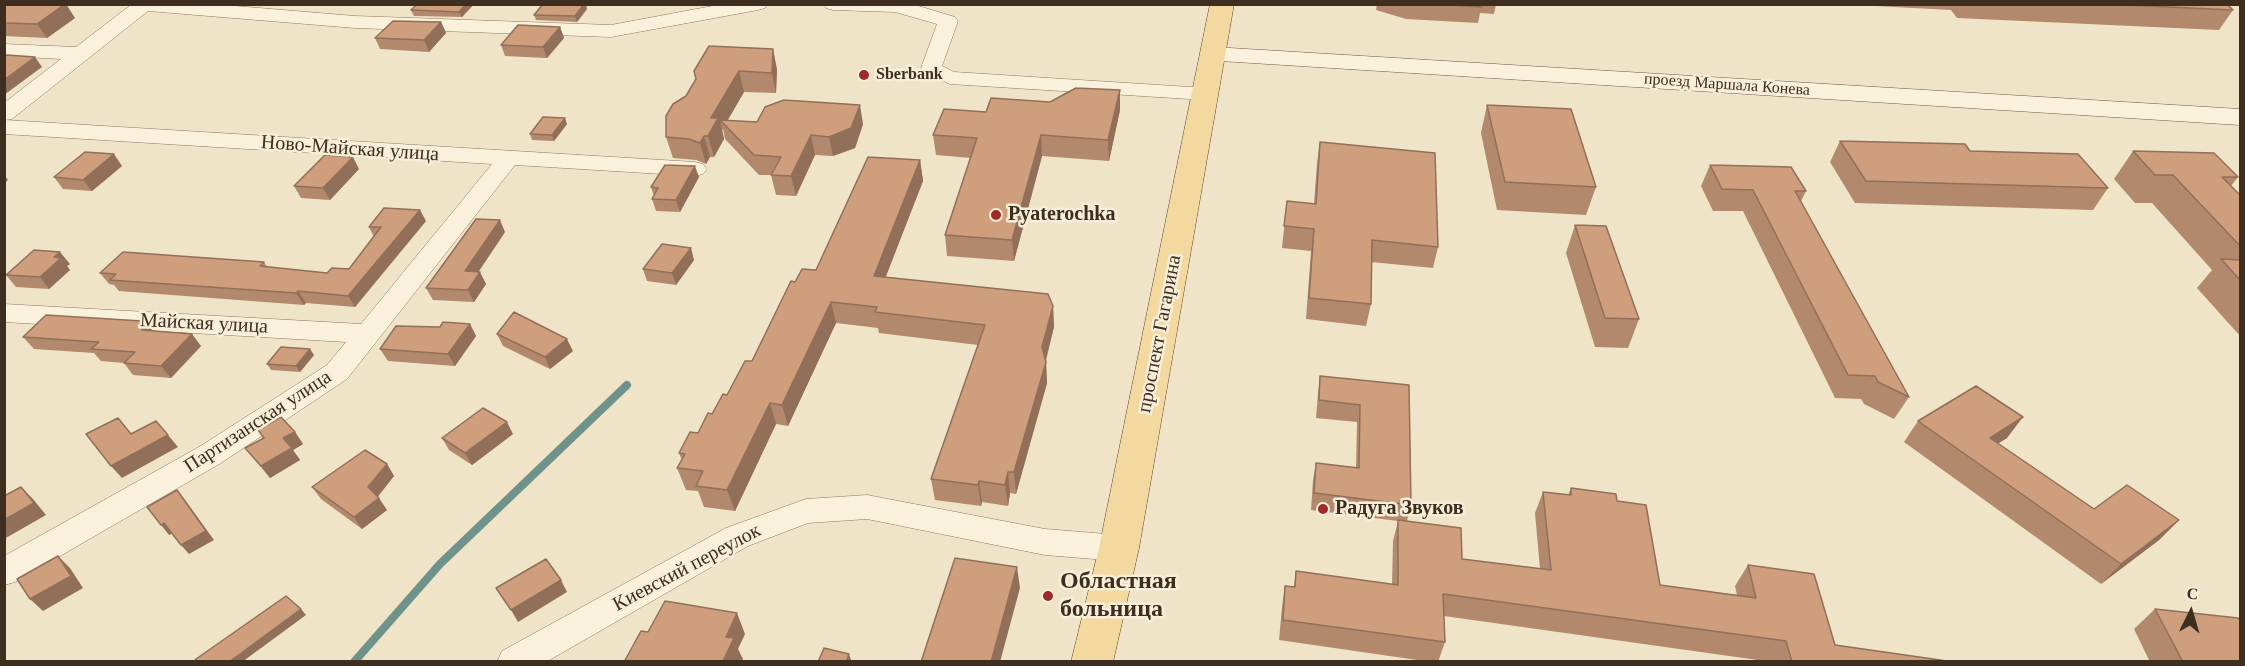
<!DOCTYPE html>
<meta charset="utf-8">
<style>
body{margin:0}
#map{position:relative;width:2245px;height:666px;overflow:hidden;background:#f0e4c8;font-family:"Times New Roman",serif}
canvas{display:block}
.frame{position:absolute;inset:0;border:6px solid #3d2e20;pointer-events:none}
.north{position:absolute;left:2161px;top:582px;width:60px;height:60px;-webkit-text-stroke:4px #f7eed8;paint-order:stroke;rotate:5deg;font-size:16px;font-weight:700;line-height:24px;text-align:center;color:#3d2e20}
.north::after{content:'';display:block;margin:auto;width:21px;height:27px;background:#3d2e20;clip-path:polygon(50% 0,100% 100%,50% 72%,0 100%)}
</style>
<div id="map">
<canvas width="2245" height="666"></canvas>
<div class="frame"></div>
<div class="north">С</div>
</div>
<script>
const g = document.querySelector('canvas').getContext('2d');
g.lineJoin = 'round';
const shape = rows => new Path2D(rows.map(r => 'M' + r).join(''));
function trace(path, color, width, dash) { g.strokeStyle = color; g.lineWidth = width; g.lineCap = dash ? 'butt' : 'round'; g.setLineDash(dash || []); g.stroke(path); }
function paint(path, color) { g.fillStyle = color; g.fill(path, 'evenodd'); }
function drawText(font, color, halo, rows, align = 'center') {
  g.font = font + ' "Times New Roman",serif'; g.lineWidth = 5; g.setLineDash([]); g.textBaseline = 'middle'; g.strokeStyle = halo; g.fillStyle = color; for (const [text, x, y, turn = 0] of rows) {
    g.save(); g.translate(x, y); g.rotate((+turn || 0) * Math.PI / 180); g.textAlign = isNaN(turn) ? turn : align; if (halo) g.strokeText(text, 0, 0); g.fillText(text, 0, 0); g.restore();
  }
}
trace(shape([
 [354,662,440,564,627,385]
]), '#6f938a', 8);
const street = shape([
 [132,4,211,4,355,16,611,25,723,4,767,4,765,8,758,10,611,37,355,28,148,11,12,119,5,120,695,162,703,164,707,169,703,174,695,176,515,165,347,379,221,463,15,582,4,585,4,556,199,447,327,365,346,342,4,322,4,304,361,324,492,164,4,134,4,103,61,59,4,56,4,44,76,47,132,4],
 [824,4,912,4,955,17,958,21,942,66,954,72,1206,88,1214,89,1217,94,1214,99,1206,100,950,84,924,72,921,68,937,24,895,12,833,10,826,8,824,4],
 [867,495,1045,529,1119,535,1130,539,1135,548,1130,557,1119,561,1045,555,867,519,808,523,748,546,546,662,497,662,502,651,726,528,806,499,867,495]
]);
const secondary = shape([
 [1213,47,2240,109,2240,125,1204,60,1200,55,1204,50,1213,47]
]);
const primary = shape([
 [1210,4,1234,4,1139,548,1113,662,1071,662,1099,548,1210,4]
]);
trace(street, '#8d765c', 1);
trace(secondary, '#6f573f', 1);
trace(primary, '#5b4430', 1);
paint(street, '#faf1dc');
paint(secondary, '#faf1dc');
paint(primary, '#f3d9a0');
paint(shape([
 [4,4,75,18,47,38,4,36],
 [474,4,462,17,414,16,411,10],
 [1377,4,1496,4,1494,14,1480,13,1478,23,1406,19,1376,10],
 [1838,4,2227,4,2233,10,2219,30,1957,18,1951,10],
 [587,9,577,22,536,20,534,15],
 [441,22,446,33,429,52,380,49,375,38],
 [560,27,564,38,547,58,505,56,501,45],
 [773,49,777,70,776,93,744,92,727,121,757,122,863,124,855,148,833,156,815,155,796,196,776,195,771,175,759,175,725,139,723,129,722,131,724,139,714,157,710,157,706,164,696,160,673,158,666,137,666,116],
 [1120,90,1120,110,1109,161,1042,156,1014,261,947,256,945,235,971,158,936,155,933,135,986,112],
 [1487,105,1596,187,1586,215,1497,210,1481,133],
 [567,124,554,141,532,140,530,134],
 [1840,141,1970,151,2108,188,2093,210,1855,203,1830,162],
 [1320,142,1438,247,1433,268,1371,262,1371,304,1366,326,1306,319,1311,251,1282,248,1287,201,1314,204,1317,163],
 [2133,151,2238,177,2231,186,2241,196,2241,337,2197,288,2212,270,2152,203,2135,203,2114,179],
 [920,160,923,181,885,277,1053,306,1054,327,1046,361,1047,383,1016,494,1010,493,1008,506,982,502,981,506,935,500,931,479,978,345,879,333,878,328,836,323,788,426,776,424,735,511,704,507,698,491,686,490,677,468,682,460,679,453,698,433,727,395,752,361,795,282,816,270],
 [1710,165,1806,191,1801,201,1909,397,1894,419,1864,404,1861,399,1835,398,1743,211,1713,211,1701,186],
 [122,166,92,191,63,189,54,177],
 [359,169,330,200,301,198,294,186],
 [699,177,680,212,656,211,652,199,654,196,651,187],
 [426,221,355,307,306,303,304,305,119,291,114,285,109,284,100,273,264,262,267,267,327,273,349,269,374,237,369,227],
 [1575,225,1639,319,1628,348,1595,347,1566,253],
 [505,232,478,272,486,284,474,302,433,300,426,288],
 [694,260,676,285,647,281,643,269],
 [70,264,67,266,70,270,49,289,16,287,6,275],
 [142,321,144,324,147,324,153,331,201,346,171,378,133,375,124,363,101,361,94,353,34,349,23,337],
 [470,324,476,336,455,366,388,361,380,349,440,327],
 [497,334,573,351,550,369,503,346],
 [314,355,300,372,271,370,267,364],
 [1320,376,1409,385,1411,505,1407,521,1462,559,1540,569,1535,513,1543,492,1568,495,1571,488,1617,501,1660,585,1737,595,1735,586,1748,565,1835,645,1954,662,1772,662,1444,616,1445,642,1438,662,1431,662,1279,640,1282,607,1285,586,1294,587,1296,571,1392,585,1393,541,1398,521,1311,510,1313,480,1316,463,1356,468,1357,422,1316,418,1318,393],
 [1918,421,2007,438,1998,443,2094,509,2179,520,2159,540,2101,584,1904,442],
 [258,430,295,432,303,444,293,450,300,460,270,478,245,448,263,438],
 [513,434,472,465,449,450,442,438],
 [387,464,394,476,377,497,387,510,362,529,321,499,312,487],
 [2155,609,2241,662,2150,662,2134,629]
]), '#b2896c');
paint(shape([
 [65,4,66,4,75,18,47,38,37,24],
 [466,4,474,4,462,17,459,12],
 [584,4,586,4,587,9,577,22,575,16],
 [441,22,446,33,429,52,424,40],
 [560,27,564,38,547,58,543,47],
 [773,49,777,70,776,93,772,73],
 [35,57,42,67,4,95,4,80],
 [739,71,744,92,725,125,720,120,724,139,714,157,708,136,711,118],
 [1120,90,1120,110,1109,161,1108,140],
 [860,105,863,124,855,148,833,156,829,137],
 [565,118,567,124,554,141,552,135],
 [811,135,815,155,796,196,791,176],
 [1041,135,1042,156,1014,261,1012,240],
 [704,136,710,157,706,164,700,143],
 [114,154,122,166,92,191,83,180],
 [353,157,359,169,330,200,323,188],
 [920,160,923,181,878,297,874,276],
 [695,166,699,177,680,212,676,200],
 [4,175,8,180,4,183],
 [420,210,426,221,355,307,348,296],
 [500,220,505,232,471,283,465,271],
 [691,248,694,260,676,285,672,273],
 [60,252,70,264,67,266,70,270,49,289,40,277,54,257],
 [480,272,486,284,474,302,468,290],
 [298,291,306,303,304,305,296,293],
 [831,302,836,323,788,426,782,405],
 [1053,306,1054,327,1043,369,1042,347],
 [142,321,146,326,147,324,157,336,142,330,139,324],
 [470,324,476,336,455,366,448,354],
 [192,334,201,346,171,378,161,366],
 [567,339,573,351,550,369,545,357],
 [310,349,314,355,300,372,296,366],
 [1046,362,1047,383,1016,494,1014,472],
 [770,403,776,424,735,511,727,490],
 [2023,417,2007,438,1974,459,1990,438],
 [507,422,513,434,472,465,465,453],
 [295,432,303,444,293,450,300,460,270,478,261,466,283,438],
 [168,435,178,447,122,478,111,466],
 [387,464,394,476,376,499,368,487],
 [1008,472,1010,493,1008,506,1005,485],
 [979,481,982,502,981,506,978,485],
 [21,487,33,499,46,515,4,539,4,520],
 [177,490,185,500,214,540,189,554,181,545],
 [379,498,387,510,362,529,354,517],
 [2179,520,2159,540,2101,584,2121,564],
 [164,523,173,533,169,535,161,525],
 [58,556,70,568,83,588,43,611,30,599],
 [1017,567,1020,588,1000,662,991,662],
 [561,580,567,592,518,622,511,610],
 [301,609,306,615,242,662,229,662],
 [737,613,745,634,738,649,743,659,741,662,723,662,726,637],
 [849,654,851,660,850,662,846,662]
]), '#916f58');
const building = shape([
 [4,4,65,4,37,24,4,23,4,4],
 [417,4,466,4,459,12,411,10,417,4],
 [543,4,584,4,575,16,534,15,543,4],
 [1437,4,1481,4,1482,7,1437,4],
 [2104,4,2227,4,2233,10,2104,4],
 [393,21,441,22,424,40,375,38,393,21],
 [518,25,560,27,543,47,501,45,518,25],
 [709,46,773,49,772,73,739,71,711,118,718,118,708,136,704,136,700,143,689,139,666,137,666,116,673,104,686,96,696,79,694,71,709,46],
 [7,55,35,57,4,80,4,57,7,55],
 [1076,88,1120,90,1108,140,1041,135,1012,240,945,235,977,138,933,135,944,109,986,112,991,98,1050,102,1076,88],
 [784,100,860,105,851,128,829,137,811,135,791,176,771,175,781,157,754,155,720,120,757,122,765,107,784,100],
 [1487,105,1571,109,1596,187,1505,182,1487,105],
 [543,117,565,118,552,135,530,134,543,117],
 [1840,141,1965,144,1970,151,2078,154,2108,188,1866,181,1840,141],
 [1320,142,1435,153,1438,247,1372,240,1371,304,1309,298,1314,229,1284,226,1287,201,1316,204,1320,142],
 [2133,151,2214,153,2238,177,2222,177,2241,196,2241,247,2173,175,2155,175,2133,151],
 [85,152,114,154,83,180,54,177,85,152],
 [325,155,353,157,323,188,294,186,325,155],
 [868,157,920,160,874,276,1048,294,1053,306,1042,347,1046,362,1014,472,1008,472,1005,485,979,481,978,485,931,479,985,325,875,312,877,307,831,302,782,405,770,403,727,490,696,486,703,471,677,468,685,454,679,453,690,432,698,433,708,413,712,414,723,394,727,395,745,361,752,361,791,281,795,282,802,269,816,270,868,157],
 [665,165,695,166,676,200,652,199,658,188,651,187,665,165],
 [1710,165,1791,167,1806,191,1795,191,1909,397,1878,382,1875,376,1848,375,1753,190,1722,189,1710,165],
 [384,208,420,210,348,296,298,291,296,293,110,280,116,274,100,273,123,252,264,262,260,266,327,273,332,268,349,269,381,227,369,227,384,208],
 [476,219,500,220,465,271,480,272,468,290,426,288,476,219],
 [1575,225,1606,226,1639,319,1605,318,1575,225],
 [662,244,691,248,672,273,643,269,662,244],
 [34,250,60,252,54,257,61,258,40,277,6,275,34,250],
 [2221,259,2241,260,2241,281,2221,259],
 [514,312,567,339,545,357,497,334,514,312],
 [46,315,142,321,139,324,147,324,142,330,192,334,161,366,124,363,135,352,91,349,99,342,23,337,46,315],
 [443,322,470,324,448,354,380,349,396,326,440,327,443,322],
 [281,347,310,349,296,366,267,364,281,347],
 [1320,376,1409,385,1411,505,1314,493,1316,463,1359,468,1360,405,1319,400,1320,376],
 [1976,386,2023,417,1990,438,2094,509,2127,485,2179,520,2121,564,1918,421,1976,386],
 [483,408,507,422,465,453,442,438,483,408],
 [281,417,295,432,283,438,292,448,261,466,245,448,264,438,258,430,281,417],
 [118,418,131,434,156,421,168,435,111,466,86,434,118,418],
 [365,450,387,464,368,487,379,498,354,517,312,487,365,450],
 [21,487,34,503,4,520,4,494,6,495,21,487],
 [1571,488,1616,494,1617,501,1646,505,1660,585,1756,598,1748,565,1814,574,1835,645,1954,662,1792,662,1786,641,1443,594,1445,642,1283,620,1285,586,1295,587,1296,571,1398,585,1398,520,1461,528,1462,559,1551,570,1543,492,1571,495,1571,488],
 [177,490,206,531,181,545,164,523,161,525,147,507,177,490],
 [58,556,71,576,30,599,17,579,58,556],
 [955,558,1017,567,991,662,921,662,955,558],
 [546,559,561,580,511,610,496,588,546,559],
 [286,596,301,609,229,662,194,662,196,659,286,596],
 [665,601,737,613,726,637,734,638,723,661,726,662,624,662,641,631,648,632,665,601],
 [2155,609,2238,618,2241,622,2241,662,2183,662,2155,609],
 [824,648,849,654,846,662,818,662,824,648]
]);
paint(building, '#cf9f7d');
trace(building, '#916f58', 1.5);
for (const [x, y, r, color] of [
 [864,75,6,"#9e2a2b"],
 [996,215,6,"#9e2a2b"],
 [1323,509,6,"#9e2a2b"],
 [1048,596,6,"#9e2a2b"]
]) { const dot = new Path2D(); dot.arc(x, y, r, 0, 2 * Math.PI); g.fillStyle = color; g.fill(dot); trace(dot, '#f7eed8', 2); }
drawText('bold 16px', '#3d2e20', '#f7eed8', [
 ["Sberbank",876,75]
], 'left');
drawText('16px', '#3d2e20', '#f7eed8', [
 ["проезд Маршала Конева",1727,85,4]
]);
drawText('20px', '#3d2e20', '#f7eed8', [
 ["Ново-Майская улица",350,149,4],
 ["Майская улица",204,324,3],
 ["проспект Гагарина",1160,334,-79],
 ["Партизанская улица",258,422,-33],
 ["Киевский переулок",687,568,-28]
]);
drawText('bold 20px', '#3d2e20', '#f7eed8', [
 ["Pyaterochka",1008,215],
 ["Радуга Звуков",1335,509]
], 'left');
drawText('bold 24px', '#3d2e20', '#f7eed8', [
 ["Областная",1060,582],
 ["больница",1060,610]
], 'left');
</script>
